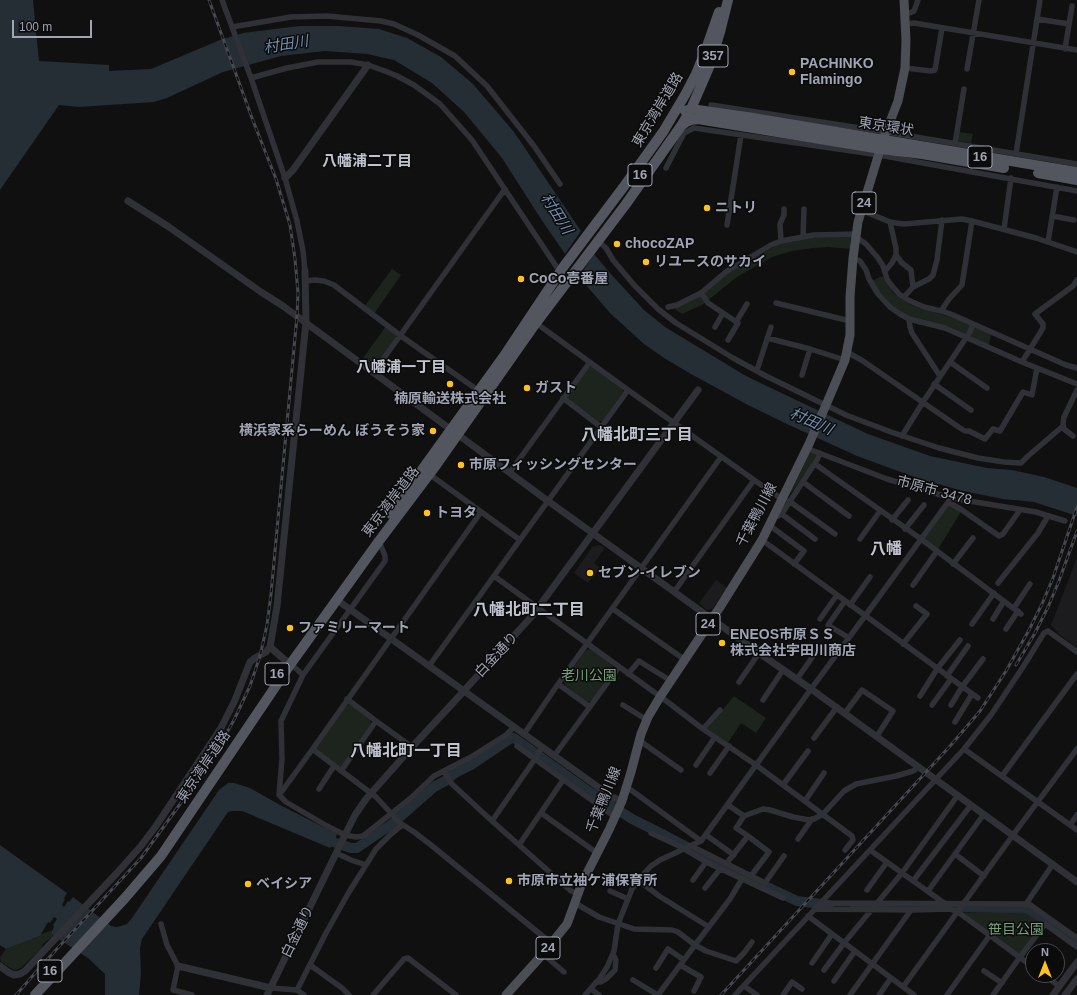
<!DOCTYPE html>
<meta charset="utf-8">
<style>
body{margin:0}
#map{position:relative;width:1077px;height:995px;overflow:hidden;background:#101011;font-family:Helvetica,sans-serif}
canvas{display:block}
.north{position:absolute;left:1025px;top:943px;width:40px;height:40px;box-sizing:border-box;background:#0b0b0c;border:1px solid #47484f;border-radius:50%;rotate:0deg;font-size:11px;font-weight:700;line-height:16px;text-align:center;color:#a0a4b3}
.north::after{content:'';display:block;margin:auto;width:14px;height:18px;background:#ffc11a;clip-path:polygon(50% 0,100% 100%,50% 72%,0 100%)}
.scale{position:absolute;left:12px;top:20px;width:80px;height:18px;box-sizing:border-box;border:2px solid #a0a4b3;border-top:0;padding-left:5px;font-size:12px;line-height:14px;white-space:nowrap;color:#a0a4b3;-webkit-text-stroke:3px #0b0b0c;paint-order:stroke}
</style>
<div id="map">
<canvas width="1077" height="995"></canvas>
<div class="north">N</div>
<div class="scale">100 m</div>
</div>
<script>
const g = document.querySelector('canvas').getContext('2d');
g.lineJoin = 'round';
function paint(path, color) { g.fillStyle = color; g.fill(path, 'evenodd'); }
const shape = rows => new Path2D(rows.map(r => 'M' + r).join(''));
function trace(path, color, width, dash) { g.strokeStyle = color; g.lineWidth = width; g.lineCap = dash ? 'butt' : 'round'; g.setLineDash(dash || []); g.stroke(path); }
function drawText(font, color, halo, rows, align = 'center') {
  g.font = font + ' Helvetica,"Noto Sans JP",sans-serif'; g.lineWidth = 3; g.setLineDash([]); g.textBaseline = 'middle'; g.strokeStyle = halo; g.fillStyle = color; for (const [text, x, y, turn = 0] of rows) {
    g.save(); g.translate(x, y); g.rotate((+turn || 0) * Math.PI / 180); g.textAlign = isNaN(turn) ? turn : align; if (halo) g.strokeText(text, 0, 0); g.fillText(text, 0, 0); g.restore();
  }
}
paint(shape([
 [600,545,605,548,594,563,600,568,588,583,574,573,593,546],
 [1077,558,1077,648,1059,634,1051,625],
 [716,580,727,588,712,609,707,610,699,603]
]), '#1c1c1e');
paint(shape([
 [959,132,973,134,971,143,958,141],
 [825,236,851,237,850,249,829,247,813,248,792,251,772,257,737,277,702,305,682,314,673,308,730,271,777,245,787,241],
 [392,269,401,275,374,314,364,307],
 [880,277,883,277,893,293,907,303,921,309,954,318,991,334,989,345,907,317,894,309,880,295,872,281],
 [386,326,400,336,374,371,361,361],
 [592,366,622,388,623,392,603,421,598,421,568,399,568,395,588,368],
 [810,452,816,454,816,455,814,460,813,461,810,467,789,496],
 [948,502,962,510,937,551,921,539],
 [591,649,613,666,613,671,592,701,587,702,565,685,564,681,586,650],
 [734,696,766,718,756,733,741,723,728,743,707,729],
 [350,704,370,720,371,723,342,766,339,766,317,750,316,746,345,705],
 [1023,911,1043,924,1020,955,962,913],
 [53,930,51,934,53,936,43,944,41,949,21,968,16,970,14,970,1,962,0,957,6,949,40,936,41,934]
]), '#1c241d');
paint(shape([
 [0,0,33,0,39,61,109,65,109,71,151,69,220,40,243,33,299,26,339,26,379,29,407,38,441,57,473,84,514,132,581,231,565,254,539,216,502,158,464,112,432,83,394,60,367,54,325,51,281,56,223,72,167,98,154,102,79,107,59,105,0,190],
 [594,254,610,273,644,310,665,327,746,376,794,399,868,434,930,456,987,468,1012,470,1044,477,1077,488,1077,516,1034,502,1003,499,963,491,920,479,857,456,789,425,748,405,691,374,664,358,644,344,610,313,579,277],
 [228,783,234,783,250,788,280,805,337,834,335,840,330,848,242,811,232,811,228,812,142,939,140,948,141,974,139,995,105,995,105,974,88,958,51,934,54,926,53,925,57,919,54,917,50,923,48,922,40,936,6,949,0,945,0,845,67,893,64,898,65,899,62,905,64,907,68,901,69,902,73,897,111,926,117,927,121,926,127,924,132,918,219,790]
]), '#252d35');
trace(shape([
 [330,841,351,848,357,848,392,824,434,787,445,781,455,773,471,765,511,738,514,738,591,793,632,819,662,834,725,867,797,901,829,905],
 [855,906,1027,908,1077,941]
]), '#252d35', 10);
trace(shape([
 [222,0,251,78,285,178,297,221,303,251,305,271],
 [905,15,914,11,918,0],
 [1037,19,1069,24],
 [906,24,914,23,1077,50],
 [232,27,291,17,327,16,381,21,394,24,418,35,455,56,487,86,534,146,560,184],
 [1065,49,1072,6],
 [905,68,931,71,935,70,942,28],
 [967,69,979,0],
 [251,78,287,68,318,62,351,62,368,65,385,71,397,76,414,85,440,104,472,140,560,272],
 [711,105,886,132,1077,164],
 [955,144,964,89],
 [1016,154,1040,0],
 [666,168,684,133,694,128,879,155,1077,191],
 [861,210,890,222,896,223,904,224,962,219,972,221,1036,238,1077,252],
 [1052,216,1074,220],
 [727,225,741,135],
 [1004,229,1011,178],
 [803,237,804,209],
 [856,237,866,244,878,258,883,266,887,279,892,286,899,294,908,300,924,307,945,312,953,315,1066,365,1077,368],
 [598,241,606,248,613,260,635,286,658,309,676,323,733,358,766,376,846,415,891,432,939,448,978,458,1004,462,1021,463,1028,456,1063,426],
 [781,241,780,224,784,215,784,209],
 [1048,242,1057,187],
 [896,255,902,263,911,270,913,287],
 [853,258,860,261,866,270,869,279,878,294,890,307,900,314,909,319,945,328,1022,362,1077,384],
 [885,271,892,263,896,255,896,248,890,222],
 [305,281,315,280,324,281,334,285,401,336,479,391],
 [701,293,708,303,738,323,728,340],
 [904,297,913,287,929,279,933,275,937,260,942,220],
 [776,303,850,321],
 [668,307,677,305,701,293,727,271,771,245,781,241,814,235,856,234],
 [941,311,949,299,962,285,972,221],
 [909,319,910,327,912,333,940,376],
 [736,322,747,304],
 [536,323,628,390,754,480,782,499],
 [715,327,723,313],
 [767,338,810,349,845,360],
 [847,352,863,361,960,428,965,431,969,431,985,439,993,429,1000,431,1023,392,1032,395,1037,368],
 [950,362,987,388],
 [1022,362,1043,328,1043,324,1035,314,1073,286,1077,280],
 [758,367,771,327],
 [374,372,505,189],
 [802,375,810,349],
 [934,384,971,410],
 [563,398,601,427],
 [902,436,923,402,970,332,973,324],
 [1073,436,1064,429,1063,424,1064,417,1077,390],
 [806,448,887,479,951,498,1036,512,1065,521],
 [815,464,921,539,1021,614],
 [510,472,590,362],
 [429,474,520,540],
 [803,482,849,516],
 [789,501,835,534],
 [948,502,962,510,999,536,1003,534,1020,510],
 [481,512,314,747,315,751,376,797,400,823,414,832,431,845,551,943],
 [780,514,783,515,815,539],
 [773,517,778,516,783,512,817,460,820,453],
 [892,520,908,500],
 [769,525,804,551,794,564],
 [905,529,924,505],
 [860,539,880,511],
 [762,540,978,698],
 [379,541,385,556,385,561,303,675,281,721,282,759,279,795,286,802,327,826,345,835,356,837,363,836,411,798,434,776,471,757,506,735,514,727],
 [953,564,973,538],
 [494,576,665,700,703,729,756,765,852,836,853,840,845,850],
 [998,583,1038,533,1048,516],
 [913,585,937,551],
 [674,592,754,480],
 [845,601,828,625,849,638],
 [850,605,870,577],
 [1014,608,1030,584],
 [613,609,685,660],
 [820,619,837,595],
 [993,619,1004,601],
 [972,624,994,593],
 [1006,629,1018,611],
 [903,644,927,614,916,606],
 [291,664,303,675],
 [429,666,628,390],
 [628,674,639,661,671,681],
 [947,676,968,646],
 [797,679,818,649],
 [739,682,759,653],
 [558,684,590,707],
 [920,696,937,669,960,640],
 [347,699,376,721,412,747],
 [763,700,783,670],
 [623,705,647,720],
 [932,705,951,679],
 [951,705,962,687,983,659],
 [845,713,862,690,893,711,877,736],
 [955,722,972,694],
 [703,729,720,710],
 [524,734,558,684,721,457],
 [814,738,837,707],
 [639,741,643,743,681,770],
 [517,746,615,817],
 [964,749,1077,830],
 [554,756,619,667],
 [696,765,715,737],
 [341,771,376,721],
 [444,772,452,784,492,821,571,891,578,894],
 [710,773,729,746],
 [1002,776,1077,674],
 [783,785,808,751],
 [626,788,631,790,701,841],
 [319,789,334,766],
 [280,794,314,747],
 [805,801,824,773],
 [728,805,744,816],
 [541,813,597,853],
 [492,821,535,759,542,747],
 [1070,825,1077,815],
 [651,833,679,846,683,849],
 [706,835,734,855],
 [748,836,769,852,751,876],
 [798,839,812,819],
 [519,845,563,780],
 [691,846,765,883,784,856],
 [684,849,706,862,783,898],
 [870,850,944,903],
 [336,853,351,860,366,865],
 [955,854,984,876],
 [726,864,748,836,736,828,744,816,763,809,770,810,793,817,809,820,814,819,823,814,844,791,856,784,896,776,913,771,919,767],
 [638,880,659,896,709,927],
 [693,880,706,862],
 [913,881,971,805],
 [705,888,720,869],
 [867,890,887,862],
 [610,891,628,899],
 [928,891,984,814],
 [575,903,599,917,634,929,672,930,678,932,695,945,706,951,736,961,744,953,752,942],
 [821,903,1029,904,1077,938],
 [1026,904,1053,864],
 [815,909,911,910,950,909,958,912,1033,967],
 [808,916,914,995],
 [161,924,167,945,178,966,173,990,192,995],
 [543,954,564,972],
 [812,963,832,934],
 [310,965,342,988,349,995],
 [680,965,701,977,694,991],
 [656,968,668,949,684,960],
 [824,970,844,943,902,873,958,795],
 [984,971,1002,983],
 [1044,975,1059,986],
 [633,980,658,995],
 [834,981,855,951],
 [596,982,601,982,606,979,615,970,616,960,613,954],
 [744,986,757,995],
 [903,987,1013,835,1077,749],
 [271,988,297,990,304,995],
 [591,989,599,995],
 [297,990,326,933,349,892,376,849,391,834,402,825],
 [373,995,404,959,408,958,456,995],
 [585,995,600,978,607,967,614,951,618,924,632,889,638,880,651,866,660,860,690,846,701,841,704,837,811,689,865,616,951,498],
 [658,995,695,945,730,899,742,879],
 [735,995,964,749,991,715,1023,667,1044,633,1048,631,1077,652],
 [783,995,792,982,802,989],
 [850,995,911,910],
 [879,995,891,978],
 [947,995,990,935],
 [993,995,1020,957,1045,924,1077,947]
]), '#303136', 5.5);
trace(shape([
 [285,178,293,170,368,65],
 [128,201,169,227,261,292,283,306,548,501,759,653,811,689,1077,882],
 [337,600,612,797,622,801],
 [270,647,286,661],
 [0,966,8,972,14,975,20,974,25,971,116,874,141,846,156,826,221,728,235,700,250,662,255,658,266,652,270,647,277,606,306,322,305,271],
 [178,966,271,988],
 [267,995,345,835,355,815,366,799,412,747,452,704,532,616,698,390],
 [1053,995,1077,962],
 [1065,995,1077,979]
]), '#303136', 7);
trace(shape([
 [506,995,543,954,567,924,570,916,582,883,609,830,622,801,631,772,641,734,648,717,660,697,720,607,762,540,809,444,826,405,845,360,850,335,850,297,853,258,858,222,883,140,898,101,905,68,906,40,904,0]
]), '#4c4e56', 9);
trace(shape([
 [685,111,691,109,753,118,1077,172],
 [681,126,686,122,691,120,698,119,881,149,922,154,1004,168],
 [1038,173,1077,180],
 [391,514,416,478,504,356,564,266,625,185,663,132,685,95,696,74,705,52,719,12],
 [35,995,125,898,161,856,292,662,379,541,437,464,536,323,626,204,681,126,691,109,710,65,720,32,728,0]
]), '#54565f', 10);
const rail = shape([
 [1016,665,1035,633,1048,607,1059,581,1077,531],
 [16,995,43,964,141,858,196,782,221,743,234,720,250,686,260,656,267,625,271,594,297,316,298,293,295,259,290,225,276,179,252,118,209,0],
 [721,995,951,745,980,711,1006,671,1029,630,1042,604,1053,578,1077,507]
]);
trace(rail, '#474950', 3);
trace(rail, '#0b0b0c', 1.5, [4.5]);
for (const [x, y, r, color] of [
 [792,72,4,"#ffc11a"],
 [707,208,4,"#ffc11a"],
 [617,244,4,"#ffc11a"],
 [646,262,4,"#ffc11a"],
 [521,279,4,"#ffc11a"],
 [450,384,4,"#ffc11a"],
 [527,388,4,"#ffc11a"],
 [433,431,4,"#ffc11a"],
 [461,465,4,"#ffc11a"],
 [427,513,4,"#ffc11a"],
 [590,573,4,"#ffc11a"],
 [290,628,4,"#ffc11a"],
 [722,643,4,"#ffc11a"],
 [509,881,4,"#ffc11a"],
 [248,884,4,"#ffc11a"]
]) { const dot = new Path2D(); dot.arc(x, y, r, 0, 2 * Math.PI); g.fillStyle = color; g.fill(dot); trace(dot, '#0b0b0c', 1.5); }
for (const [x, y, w] of [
 [713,56,30],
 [980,157,24],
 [640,175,24],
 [864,203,24],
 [708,624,24],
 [277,674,24],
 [548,948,24],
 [50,971,24]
]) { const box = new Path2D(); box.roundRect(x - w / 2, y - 11, w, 22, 3); g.fillStyle = '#0b0b0c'; g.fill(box); trace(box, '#a0a4b3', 1); }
drawText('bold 13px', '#a0a4b3', null, [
 ["357",713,56],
 ["16",980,157],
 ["16",640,175],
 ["24",864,203],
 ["24",708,624],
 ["16",277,674],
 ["24",548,948],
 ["16",50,971]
]);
drawText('bold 14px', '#a0a4b3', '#0b0b0c', [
 ["PACHINKO",800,64],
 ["Flamingo",800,80],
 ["ニトリ",715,208],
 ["chocoZAP",625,244],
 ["リユースのサカイ",654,262],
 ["CoCo壱番屋",529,279],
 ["ガスト",535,388],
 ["楠原輸送株式会社",450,399,"center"],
 ["横浜家系らーめん ぼうそう家",425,431,"right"],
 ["市原フィッシングセンター",469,465],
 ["トヨタ",435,513],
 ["セブン-イレブン",598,573],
 ["ファミリーマート",298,628],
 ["ENEOS市原ＳＳ",730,635],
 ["株式会社宇田川商店",730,651],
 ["市原市立袖ケ浦保育所",517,881],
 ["ベイシア",256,884]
], 'left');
drawText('14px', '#a0a4b3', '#0b0b0c', [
 ["東京湾岸道路",658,110,-59],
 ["東京環状",886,127,9],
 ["市原市 3478",934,491,15],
 ["東京湾岸道路",391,502,-53],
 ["千葉鴨川線",757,515,-62],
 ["白金通り",497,655,-47],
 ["東京湾岸道路",204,767,-56],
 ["千葉鴨川線",604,800,-68],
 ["白金通り",298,932,-64]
]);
drawText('14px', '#75a07a', '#0b0b0c', [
 ["老川公園",589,676],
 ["笹目公園",1016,930]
]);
drawText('italic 15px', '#7390b2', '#0b0b0c', [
 ["村田川",286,45,-9],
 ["村田川",556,214,58],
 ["村田川",811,422,24]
]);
drawText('bold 15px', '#c1c4cf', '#0b0b0c', [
 ["八幡浦二丁目",367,162],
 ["八幡浦一丁目",401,368]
]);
drawText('bold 16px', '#c1c4cf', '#0b0b0c', [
 ["八幡北町三丁目",637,436],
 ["八幡",886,550],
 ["八幡北町二丁目",529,611],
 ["八幡北町一丁目",406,752]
]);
</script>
